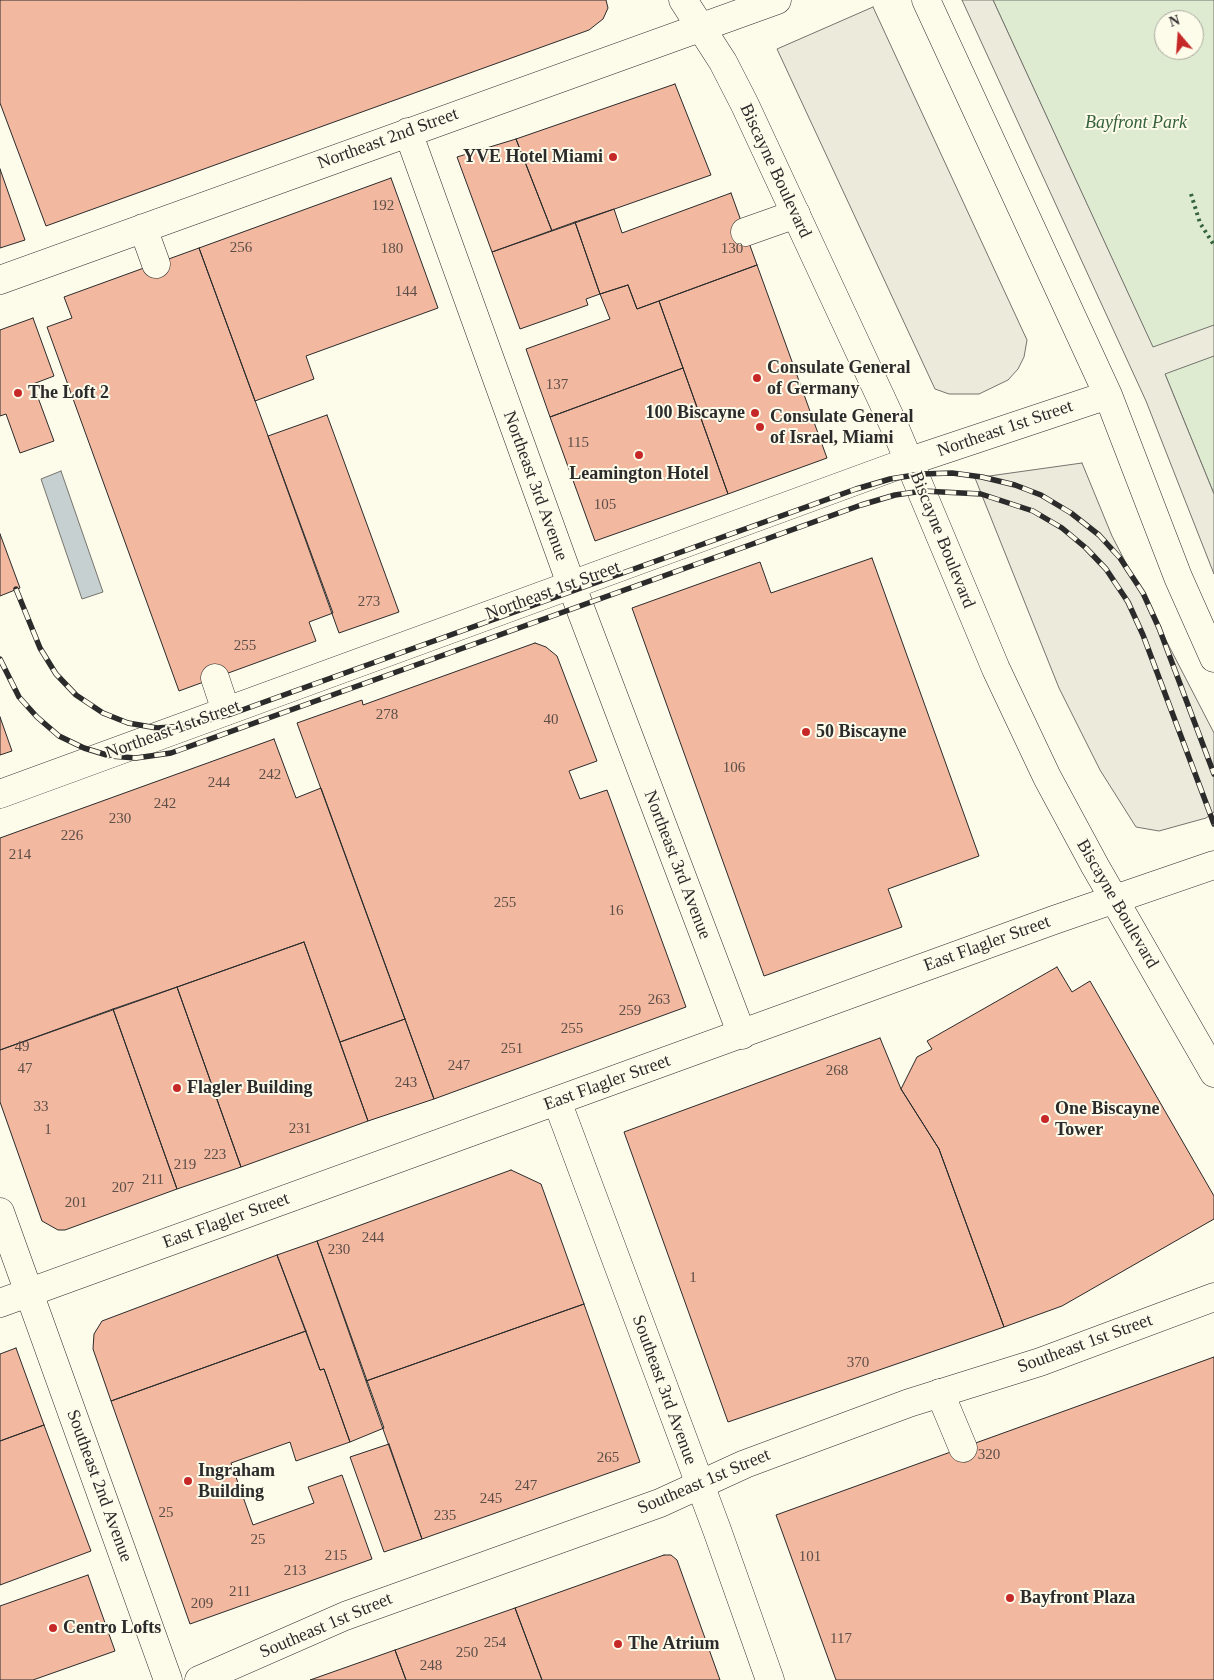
<!DOCTYPE html>
<style>
body{margin:0}
#map{position:relative;width:1214px;height:1680px;overflow:hidden;background:#fdfbea;font-family:Georgia,serif}
canvas{display:block}
.north{position:absolute;left:1154px;top:10px;width:50px;height:50px;box-sizing:border-box;background:#fdfbea;border:1px solid #a9a89e;border-radius:50%;rotate:342deg;font-size:14px;font-weight:700;line-height:20px;text-align:center;color:#2b2b2b}
.north::after{content:'';display:block;margin:auto;width:18px;height:22px;background:#c62828;clip-path:polygon(50% 0,100% 100%,50% 72%,0 100%)}
</style>
<div id="map">
<canvas width="1214" height="1680"></canvas>
<div class="north">N</div>
</div>
<script>
const g = document.querySelector('canvas').getContext('2d');
g.lineJoin = 'round';
function paint(path, color) { g.fillStyle = color; g.fill(path, 'evenodd'); }
const shape = rows => new Path2D(rows.map(r => 'M' + r).join(''));
function trace(path, color, width, dash) { g.strokeStyle = color; g.lineWidth = width; g.lineCap = dash ? 'butt' : 'round'; g.setLineDash(dash || []); g.stroke(path); }
function drawText(font, color, halo, rows, align = 'center') {
  g.font = font + ' Georgia,serif'; g.lineWidth = 4; g.setLineDash([]); g.textBaseline = 'middle'; g.strokeStyle = halo; g.fillStyle = color; for (const [text, x, y, turn = 0] of rows) {
    g.save(); g.translate(x, y); g.rotate((+turn || 0) * Math.PI / 180); g.textAlign = isNaN(turn) ? turn : align; if (halo) g.strokeText(text, 0, 0); g.fillText(text, 0, 0); g.restore();
  }
}
const green = shape([
 [993,0,1214,0,1214,494,1165,374,993,0],
 [1164,20,1194,20,1194,50,1164,50,1164,20]
]);
paint(green, '#deebd1');
trace(green, '#74746e', 1);
const parking = shape([
 [962,0,993,0,1153,347,1214,325,1214,356,1165,374,1214,494,1214,574,1146,401,962,0],
 [873,7,1027,340,1024,357,1018,369,1008,380,979,394,949,394,935,389,777,49,873,7],
 [1082,463,1112,536,1214,733,1214,812,1206,818,1159,831,1136,827,1100,770,1059,688,975,478,1082,463]
]);
paint(parking, '#eceadb');
trace(parking, '#74746e', 1);
const water = shape([
 [61,471,103,592,82,599,41,479,61,471]
]);
paint(water, '#c7d0d0');
trace(water, '#74746e', 1);
const building = shape([
 [0,0,606,0,608,8,603,19,589,30,46,226,0,103,0,0],
 [675,84,711,175,552,231,516,139,675,84],
 [516,139,552,231,492,252,457,157,516,139],
 [0,169,25,240,0,248,0,169],
 [391,178,438,308,306,356,314,379,255,401,199,248,391,178],
 [731,193,757,265,637,309,628,285,600,294,575,222,614,209,622,233,731,193],
 [575,222,600,294,586,299,588,305,520,329,492,252,575,222],
 [199,248,333,613,309,622,316,641,179,691,47,327,72,318,64,297,199,248],
 [757,265,827,458,728,494,659,301,757,265],
 [628,285,637,309,659,301,683,368,550,417,526,349,610,319,600,294,628,285],
 [33,318,54,376,33,384,54,441,20,453,6,414,0,416,0,330,33,318],
 [683,368,728,494,595,541,550,417,683,368],
 [327,415,399,612,339,633,268,436,327,415],
 [0,534,20,588,0,596,0,534],
 [872,558,979,856,888,889,902,927,764,976,632,608,760,562,771,593,872,558],
 [535,643,546,647,557,656,597,761,569,771,580,799,607,790,686,1007,434,1099,297,723,362,700,363,705,535,643],
 [0,717,12,751,0,755,0,717],
 [274,739,296,798,321,788,405,1019,340,1042,304,942,0,1050,0,838,274,739],
 [304,942,368,1121,241,1167,177,987,304,942],
 [1057,967,1072,992,1090,981,1214,1196,1214,1219,1062,1306,1004,1327,939,1149,901,1089,917,1057,932,1049,927,1041,1057,967],
 [177,987,241,1167,177,1189,113,1009,177,987],
 [113,1009,177,1189,65,1230,58,1230,42,1221,0,1102,0,1050,113,1009],
 [405,1019,434,1099,368,1121,340,1042,405,1019],
 [880,1038,901,1089,939,1149,1004,1327,728,1422,624,1132,880,1038],
 [511,1170,541,1184,584,1304,366,1381,317,1241,511,1170],
 [317,1241,384,1428,350,1442,324,1369,320,1370,277,1255,317,1241],
 [277,1255,306,1331,111,1401,93,1349,94,1334,102,1321,277,1255],
 [584,1304,640,1462,422,1539,366,1381,584,1304],
 [306,1331,320,1370,324,1369,350,1442,296,1461,290,1442,231,1463,253,1525,314,1503,308,1487,342,1475,372,1559,190,1624,111,1401,306,1331],
 [16,1348,44,1425,0,1441,0,1354,16,1348],
 [1214,1357,1214,1680,836,1680,776,1515,1214,1357],
 [44,1425,91,1551,0,1585,0,1441,44,1425],
 [389,1444,422,1539,384,1552,350,1457,389,1444],
 [664,1555,671,1555,677,1560,720,1680,542,1680,515,1608,664,1555],
 [88,1575,115,1651,33,1680,0,1680,0,1606,88,1575],
 [515,1608,542,1680,406,1680,395,1650,515,1608],
 [395,1650,406,1680,310,1680,395,1650]
]);
paint(building, '#f2b8a0');
trace(building, '#2b2b2b', 1);
const minor = shape([
 [408,132,571,584,742,1035],
 [143,228,156,264],
 [745,232,796,214],
 [0,280,777,0],
 [215,678,226,711],
 [557,1101,717,1530,770,1680],
 [940,1393,963,1448]
]);
const major = shape([
 [683,0,723,62,745,105,895,428,996,669,1047,777,1095,866,1214,1073],
 [926,0,1108,395,1178,577,1214,658],
 [0,794,910,461,1108,395],
 [0,1212,168,1680],
 [0,1303,1054,920,1214,865],
 [199,1680,345,1616,660,1503,745,1464,909,1403,1040,1362,1214,1297]
]);
trace(minor, '#2b2b2b', 29);
trace(major, '#2b2b2b', 29);
trace(minor, '#fdfbea', 28);
trace(major, '#fdfbea', 28);
const rail = shape([
 [16,589,40,648,56,674,76,695,103,713,128,723,157,728,185,726,231,714,856,489,890,479,921,474,952,473,982,477,1015,485,1041,495,1071,513,1099,535,1120,558,1143,593,1159,628,1214,774],
 [0,659,19,697,37,717,59,736,84,748,110,756,136,758,171,753,861,505,895,495,923,491,981,494,1033,511,1062,528,1086,548,1106,569,1128,602,1143,635,1214,824]
]);
trace(rail, '#2b2b2b', 5.5);
trace(rail, '#fdfbea', 4, [11]);
trace(shape([
 [1191,194,1200,223,1214,245]
]), '#34623c', 4, [2.5, 4]);
for (const [x, y, r, color] of [
 [613,157,5,"#c62828"],
 [757,378,5,"#c62828"],
 [18,393,5,"#c62828"],
 [755,413,5,"#c62828"],
 [760,427,5,"#c62828"],
 [639,455,5,"#c62828"],
 [806,732,5,"#c62828"],
 [177,1088,5,"#c62828"],
 [1045,1119,5,"#c62828"],
 [188,1481,5,"#c62828"],
 [1010,1598,5,"#c62828"],
 [53,1628,5,"#c62828"],
 [618,1644,5,"#c62828"]
]) { const dot = new Path2D(); dot.arc(x, y, r, 0, 2 * Math.PI); g.fillStyle = color; g.fill(dot); trace(dot, '#fdfbea', 2); }
drawText('15px', '#5d4e48', null, [
 ["192",383,206],
 ["256",241,248],
 ["180",392,249],
 ["130",732,249],
 ["144",406,292],
 ["137",557,385],
 ["115",578,443],
 ["105",605,505],
 ["273",369,602],
 ["255",245,646],
 ["278",387,715],
 ["40",551,720],
 ["106",734,768],
 ["242",270,775],
 ["244",219,783],
 ["242",165,804],
 ["230",120,819],
 ["226",72,836],
 ["214",20,855],
 ["255",505,903],
 ["16",616,911],
 ["263",659,1000],
 ["259",630,1011],
 ["255",572,1029],
 ["49",22,1047],
 ["251",512,1049],
 ["247",459,1066],
 ["47",25,1069],
 ["268",837,1071],
 ["243",406,1083],
 ["33",41,1107],
 ["231",300,1129],
 ["1",48,1130],
 ["223",215,1155],
 ["219",185,1165],
 ["211",153,1180],
 ["207",123,1188],
 ["201",76,1203],
 ["244",373,1238],
 ["230",339,1250],
 ["1",693,1278],
 ["370",858,1363],
 ["320",989,1455],
 ["265",608,1458],
 ["247",526,1486],
 ["245",491,1499],
 ["25",166,1513],
 ["235",445,1516],
 ["25",258,1540],
 ["215",336,1556],
 ["101",810,1557],
 ["213",295,1571],
 ["211",240,1592],
 ["209",202,1604],
 ["117",841,1639],
 ["254",495,1643],
 ["250",467,1653],
 ["248",431,1666]
]);
drawText('italic 18px', '#34623c', '#fdfbea', [
 ["Bayfront Park",1136,123]
]);
drawText('18px', '#2b2b2b', '#fdfbea', [
 ["Northeast 2nd Street",388,139,-20],
 ["Biscayne Boulevard",775,171,65],
 ["Northeast 1st Street",1005,429,-19],
 ["Northeast 3rd Avenue",535,486,70],
 ["Biscayne Boulevard",942,540,68],
 ["Northeast 1st Street",553,591,-20],
 ["Northeast 1st Street",173,730,-20],
 ["Northeast 3rd Avenue",677,865,69],
 ["Biscayne Boulevard",1117,904,60],
 ["East Flagler Street",987,944,-20],
 ["East Flagler Street",607,1083,-20],
 ["East Flagler Street",226,1221,-20],
 ["Southeast 1st Street",1085,1344,-20],
 ["Southeast 3rd Avenue",664,1390,70],
 ["Southeast 1st Street",704,1482,-23],
 ["Southeast 2nd Avenue",99,1486,70],
 ["Southeast 1st Street",326,1626,-23]
]);
drawText('bold 18px', '#2b2b2b', '#fdfbea', [
 ["YVE Hotel Miami",603,157,"right"],
 ["Consulate General",767,368],
 ["of Germany",767,389],
 ["The Loft 2",28,393],
 ["100 Biscayne",745,413,"right"],
 ["Consulate General",770,417],
 ["of Israel, Miami",770,438],
 ["Leamington Hotel",639,474,"center"],
 ["50 Biscayne",816,732],
 ["Flagler Building",187,1088],
 ["One Biscayne",1055,1109],
 ["Tower",1055,1130],
 ["Ingraham",198,1471],
 ["Building",198,1492],
 ["Bayfront Plaza",1020,1598],
 ["Centro Lofts",63,1628],
 ["The Atrium",628,1644]
], 'left');
</script>
